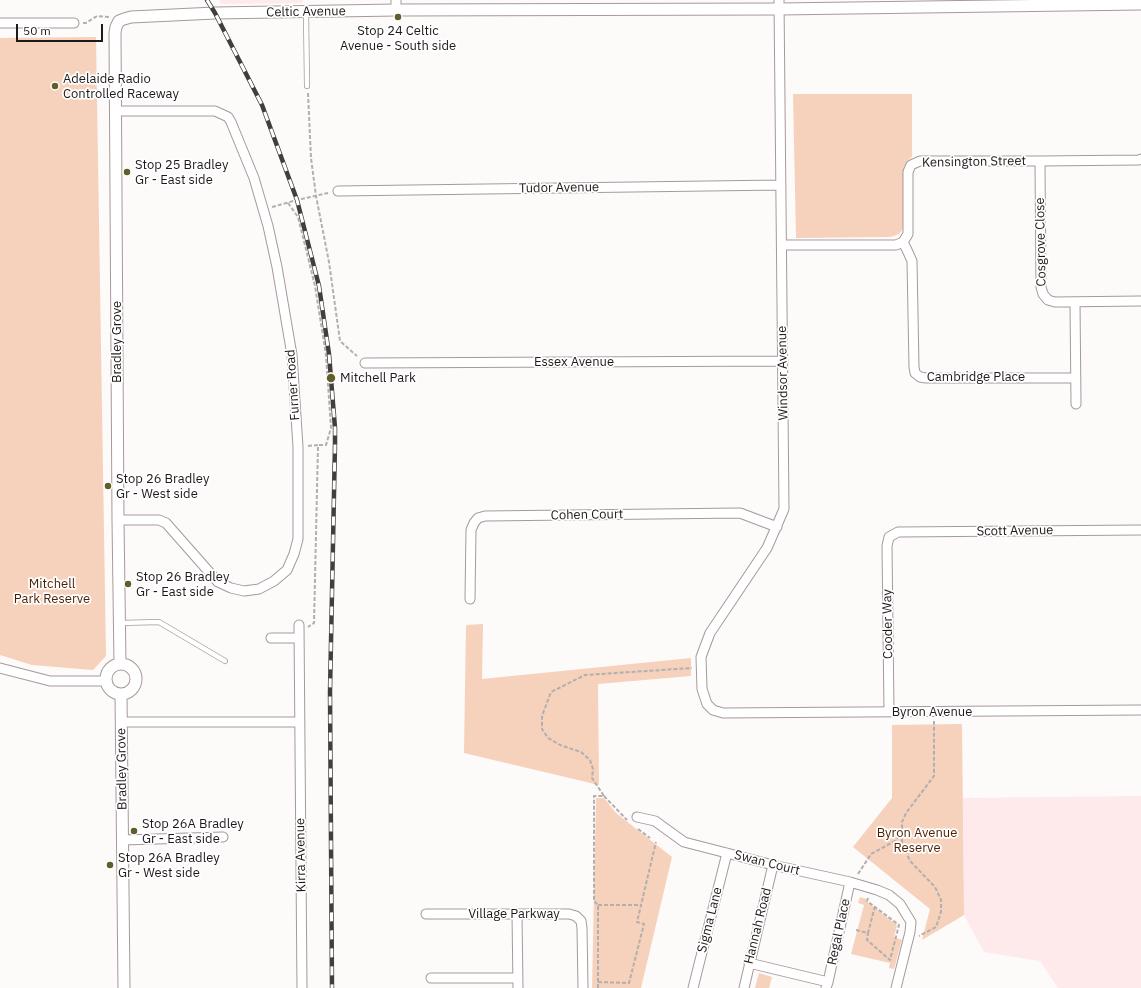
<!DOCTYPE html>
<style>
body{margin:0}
#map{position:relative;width:1141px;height:988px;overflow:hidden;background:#fdfafa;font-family:"IBM Plex Sans",sans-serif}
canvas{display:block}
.scale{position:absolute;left:16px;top:24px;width:87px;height:18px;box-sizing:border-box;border:2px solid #1f1a1a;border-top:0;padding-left:5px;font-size:12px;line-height:14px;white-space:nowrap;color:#1f1a1a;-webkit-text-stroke:3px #fff;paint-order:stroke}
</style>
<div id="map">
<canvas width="1141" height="988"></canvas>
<div class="scale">50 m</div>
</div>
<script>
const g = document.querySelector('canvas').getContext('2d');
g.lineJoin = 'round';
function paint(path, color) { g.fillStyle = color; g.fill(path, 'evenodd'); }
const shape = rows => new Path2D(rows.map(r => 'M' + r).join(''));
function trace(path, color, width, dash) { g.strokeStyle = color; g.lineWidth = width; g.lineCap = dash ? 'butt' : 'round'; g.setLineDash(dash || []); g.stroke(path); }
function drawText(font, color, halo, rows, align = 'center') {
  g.font = font + ' "IBM Plex Sans",sans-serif'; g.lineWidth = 3.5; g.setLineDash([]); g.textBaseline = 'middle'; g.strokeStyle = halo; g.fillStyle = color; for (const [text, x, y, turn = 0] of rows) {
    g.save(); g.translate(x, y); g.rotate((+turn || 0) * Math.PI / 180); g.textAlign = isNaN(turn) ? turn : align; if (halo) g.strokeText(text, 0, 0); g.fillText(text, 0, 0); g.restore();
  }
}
paint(shape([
 [219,0,303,0,303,3,221,4],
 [1141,796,1141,988,1058,988,1040,961,984,952,964,915,963,798]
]), '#feeaeb');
paint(shape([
 [96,37,106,656,93,670,32,665,0,655,0,38],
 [793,94,912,94,912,157,907,161,904,167,904,225,902,230,899,234,894,236,890,237,796,238],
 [483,624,482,679,691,658,691,676,598,684,599,785,464,753,466,625],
 [962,724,964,915,922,940,930,909,853,847,892,798,892,725],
 [596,798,604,798,616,813,672,857,641,988,592,988],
 [860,897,866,899,866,901,897,925,894,937,902,940,894,969,889,968,890,963,851,954,864,905,858,903],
 [759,973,772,977,769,988,755,988]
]), '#f6d1bc');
const service = shape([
 [306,12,307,86],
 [120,623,159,622,225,661]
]);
const minor = shape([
 [396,0,396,10],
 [779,0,784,509,767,548,710,633,701,657,702,689,707,704,713,710,723,713,1141,710],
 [0,23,74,23],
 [116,111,215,111,228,117,231,122,254,178,268,226,277,267,292,355,298,447,298,539,294,554,287,570,274,581,259,589,244,591,231,588,218,582,166,523,159,520,118,520],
 [1040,161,1041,287,1043,294,1048,300,1055,302,1141,301],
 [338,191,781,185],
 [903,242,907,250,912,261,914,367,915,373,920,377,926,378,1076,378],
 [782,245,896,245,903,242,908,234,908,172,911,165,920,161,1040,161,1139,160,1141,159],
 [1075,302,1076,404],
 [365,363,783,361],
 [470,599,471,530,474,523,478,518,485,516,740,513,777,527],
 [299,625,302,988],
 [271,638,299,638],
 [0,668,50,681,106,681],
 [889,712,887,546,889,537,898,532,1141,530],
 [121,722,299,722],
 [637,817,655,821,684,842,773,865,850,882,877,890,889,895,900,904,911,922,910,932,896,988],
 [122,840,223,837],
 [426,914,569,914,576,916,581,921,582,928,583,988],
 [517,914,518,988],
 [749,963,828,982,826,988],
 [431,978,517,978],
 [828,982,850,882],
 [693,988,727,853],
 [744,988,773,865]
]);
const tertiary = shape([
 '106 679a15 15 0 1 1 30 0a15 15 0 1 1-30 0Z',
 [120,664,118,520,115,33,116,27,119,21,124,19,131,17,215,13,396,10,779,9,1141,4],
 [121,694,124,988]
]);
trace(service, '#a79999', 6);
trace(minor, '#a79999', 11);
trace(tertiary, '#a79999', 13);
trace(shape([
 [83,23,86,23,97,16,109,17],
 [308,93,311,158,316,196,329,262,340,341,357,356],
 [288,203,298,217,315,286,326,355,331,428,326,445,318,445],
 [272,207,297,200,328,193],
 [308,446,318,445,314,623,308,627],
 [604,796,627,820],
 [638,829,650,838],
 [902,833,902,842,910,861,935,887,941,900,941,912,936,927,919,936],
 [858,874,871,854,895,841,902,832,902,822,906,813,934,776,934,721],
 [868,898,867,901,899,925,890,960,867,940,868,933],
 [598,905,641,905],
 [856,930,868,933,875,906],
 [598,982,629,983,644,924,637,922,656,842],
 [598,988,598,905,594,901,594,796,604,796,592,778,593,769,590,760,581,752,560,745,548,738,542,729,542,716,551,692,585,675,692,668]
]), '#b3afaf', 2, [4, 2]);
trace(service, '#fff', 4.5);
trace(minor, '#fff', 9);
trace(tertiary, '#fff', 11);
const rail = shape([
 [207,0,215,13,262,105,297,200,319,286,329,354,335,428,335,444,330,692,332,988]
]);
trace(rail, '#433e3e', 4.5);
trace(rail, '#fff', 3, [9]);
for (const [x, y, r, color] of [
 [398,17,4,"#615e2a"],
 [55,86,4,"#615e2a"],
 [127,172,4,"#615e2a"],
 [331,378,5,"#615e2a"],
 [108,486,4,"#615e2a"],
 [128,584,4,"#615e2a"],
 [134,831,4,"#615e2a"],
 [110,865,4,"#615e2a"]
]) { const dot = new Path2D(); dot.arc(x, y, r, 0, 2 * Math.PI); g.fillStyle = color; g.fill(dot); trace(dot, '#fff', 1.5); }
drawText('13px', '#1f1a1a', '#fff', [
 ["Celtic Avenue",306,12,-1],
 ["Kensington Street",974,162,-1],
 ["Tudor Avenue",559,188,-1],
 ["Cosgrove Close",1041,242,-91],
 ["Bradley Grove",117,342,-90],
 ["Essex Avenue",574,362],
 ["Windsor Avenue",783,373,-91],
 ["Cambridge Place",976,377],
 ["Furner Road",293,385,-94],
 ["Cohen Court",587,515,-1],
 ["Scott Avenue",1015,531,-1],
 ["Cooder Way",888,624,-91],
 ["Byron Avenue",932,712],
 ["Bradley Grove",122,769,-91],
 ["Kirra Avenue",301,855,-91],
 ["Swan Court",767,863,14],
 ["Village Parkway",514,914],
 ["Sigma Lane",710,920,-76],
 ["Hannah Road",758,926,-76],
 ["Regal Place",839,932,-78]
]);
drawText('13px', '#1f1a1a', '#fff', [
 ["Stop 24 Celtic",398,31,"center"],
 ["Avenue - South side",398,46,"center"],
 ["Adelaide Radio",63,79],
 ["Controlled Raceway",63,94],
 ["Stop 25 Bradley",135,165],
 ["Gr - East side",135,180],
 ["Mitchell Park",340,378],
 ["Stop 26 Bradley",116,479],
 ["Gr - West side",116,494],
 ["Stop 26 Bradley",136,577],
 ["Gr - East side",136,592],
 ["Stop 26A Bradley",142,824],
 ["Gr - East side",142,839],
 ["Stop 26A Bradley",118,858],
 ["Gr - West side",118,873]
], 'left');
drawText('13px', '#4d1f00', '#fff', [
 ["Mitchell",52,584],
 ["Park Reserve",52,599],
 ["Byron Avenue",917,833],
 ["Reserve",917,848]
]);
</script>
